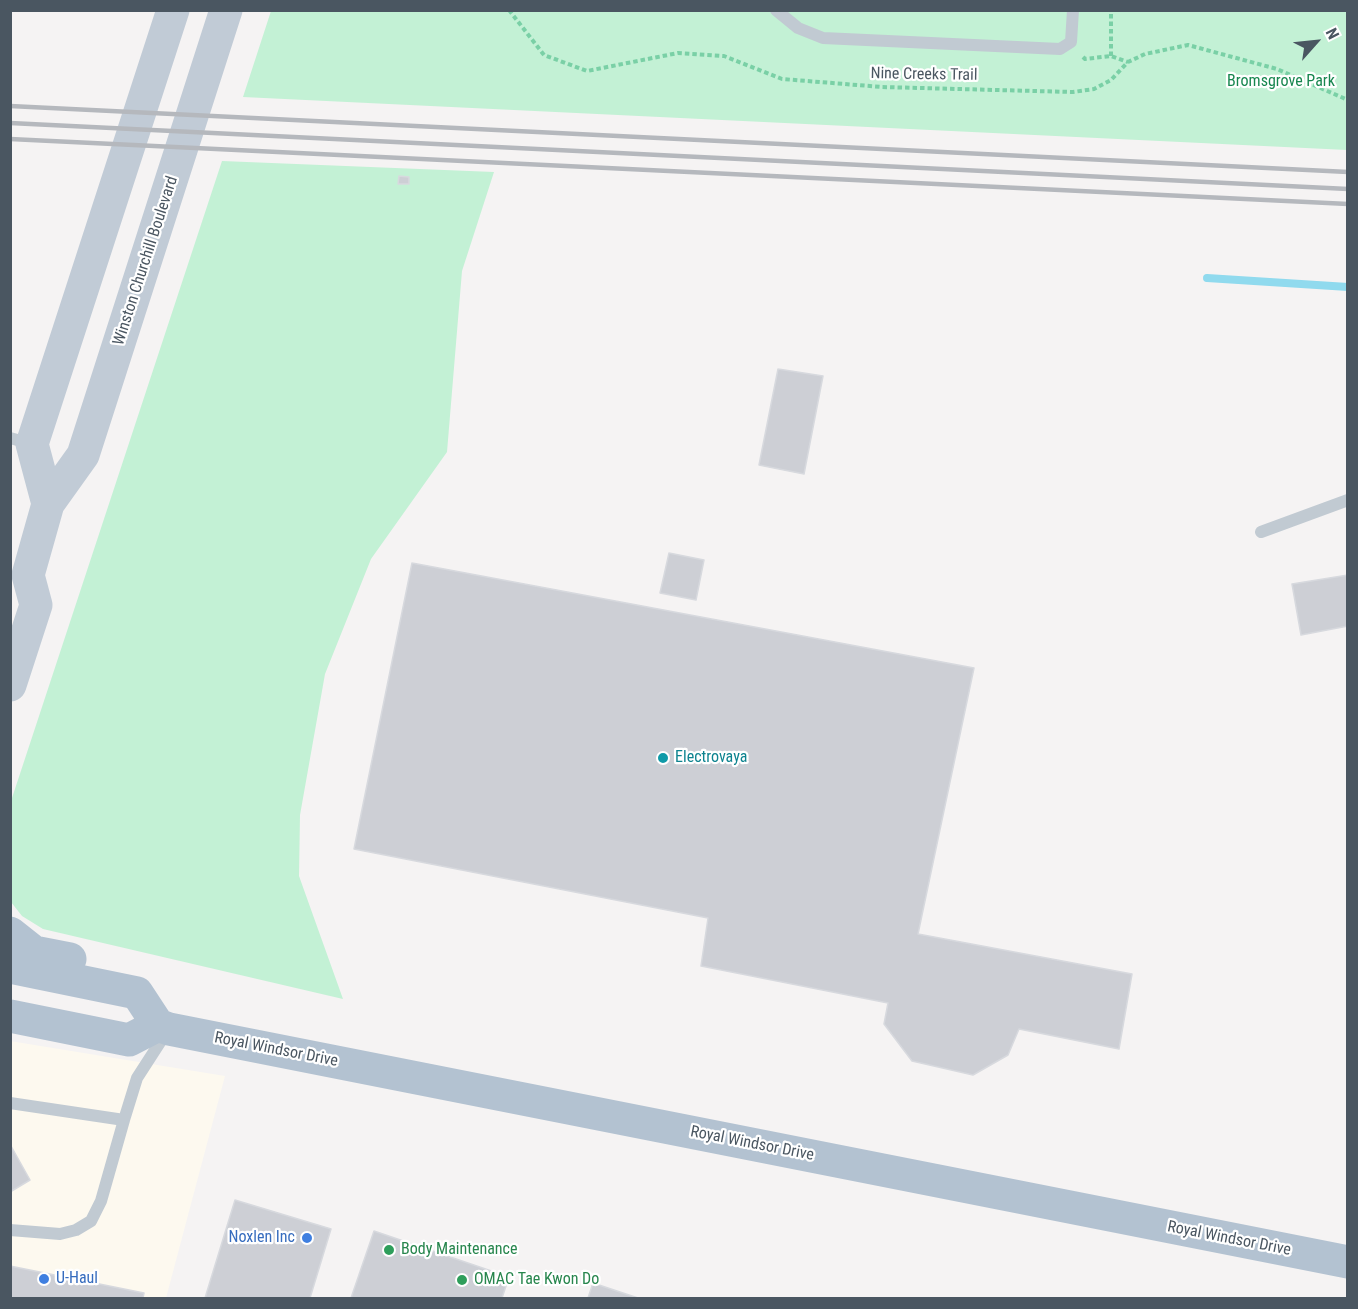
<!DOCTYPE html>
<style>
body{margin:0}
#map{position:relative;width:1358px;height:1309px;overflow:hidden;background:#f5f3f3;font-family:"Roboto Condensed",sans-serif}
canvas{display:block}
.frame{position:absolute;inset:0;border:12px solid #4a5661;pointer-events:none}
.north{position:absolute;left:1286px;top:12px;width:60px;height:60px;-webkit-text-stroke:4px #fff;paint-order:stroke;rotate:63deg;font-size:16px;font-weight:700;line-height:24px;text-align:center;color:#4a5661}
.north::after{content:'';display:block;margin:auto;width:21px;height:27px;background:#4a5661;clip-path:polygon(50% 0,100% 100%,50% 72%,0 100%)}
</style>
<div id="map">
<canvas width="1358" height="1309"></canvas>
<div class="frame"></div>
<div class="north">N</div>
</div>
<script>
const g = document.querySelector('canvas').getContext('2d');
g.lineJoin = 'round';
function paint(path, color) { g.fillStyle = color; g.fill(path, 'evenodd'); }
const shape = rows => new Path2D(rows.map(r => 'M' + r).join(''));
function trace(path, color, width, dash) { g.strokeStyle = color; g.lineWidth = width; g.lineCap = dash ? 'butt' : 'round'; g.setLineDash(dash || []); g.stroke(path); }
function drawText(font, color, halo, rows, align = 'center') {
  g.font = font + ' "Roboto Condensed",sans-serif'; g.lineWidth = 4.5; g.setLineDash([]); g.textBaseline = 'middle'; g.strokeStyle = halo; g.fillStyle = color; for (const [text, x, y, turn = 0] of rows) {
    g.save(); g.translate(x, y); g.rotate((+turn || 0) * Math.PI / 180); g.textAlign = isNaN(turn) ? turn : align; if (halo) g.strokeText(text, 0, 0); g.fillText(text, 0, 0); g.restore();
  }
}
paint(shape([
 [10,1041,225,1076,166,1298,11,1298]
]), '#fdf9ef');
paint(shape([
 [271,11,1347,11,1347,150,243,97],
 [222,161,494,172,462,271,447,452,371,559,325,674,300,815,299,876,343,999,43,929,22,916,11,902,11,801]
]), '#c3f1d5');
trace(shape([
 [1207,278,1348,287]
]), '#90daee', 8);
const building = shape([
 [399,176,409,177,409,184,398,184,399,176],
 [778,369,823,376,804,474,759,465,778,369],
 [669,553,704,560,696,600,660,593,669,553],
 [412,563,974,668,918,934,1132,974,1119,1049,1019,1029,1008,1055,973,1075,912,1061,884,1024,888,1003,701,966,708,918,354,849,412,563],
 [1348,575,1348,626,1301,635,1292,584,1348,575],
 [11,1146,30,1180,10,1192,10,1146,11,1146],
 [235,1200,331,1229,310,1298,205,1298,235,1200],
 [374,1231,509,1277,502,1298,351,1298,374,1231],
 [10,1266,144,1293,143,1298,10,1298,10,1266],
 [593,1283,638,1298,588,1298,593,1283]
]);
paint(building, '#cdcfd5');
trace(building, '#d7d9de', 1.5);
trace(shape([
 [509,10,544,55,587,71,678,53,724,56,782,79,882,87,1073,92,1094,89,1111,80,1128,62,1145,54,1188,45,1277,69,1348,100],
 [1111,56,1111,10],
 [1083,57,1085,59,1111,56,1128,62]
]), '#7ad0a6', 4, [4.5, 3]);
trace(shape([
 [776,10,798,28,823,38,1060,49,1071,42,1073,10],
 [10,438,32,444],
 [1261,532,1348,500],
 [10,1103,124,1120,137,1078,168,1030],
 [10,1230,60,1234,76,1230,91,1221,101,1201,124,1120]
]), '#c1cad2', 12);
trace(shape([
 [48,504,32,444,173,10],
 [10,685,36,605,28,575,48,504,83,455,226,10]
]), '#c1cbd6', 33);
trace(shape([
 [10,933,34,952,70,959],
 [10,967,137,993,158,1025,169,1029,1348,1262],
 [10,1016,129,1040,158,1025]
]), '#b3c2d1', 33);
trace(shape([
 [10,106,1348,172],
 [10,123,1348,189],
 [10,139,1348,204]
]), '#b5b8bd', 4.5);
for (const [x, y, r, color] of [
 [663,758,6,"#0f9aa8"],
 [307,1238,6,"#3f7fe0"],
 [389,1250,6,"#2e9e5b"],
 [44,1279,6,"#3f7fe0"],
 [462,1280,6,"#2e9e5b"]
]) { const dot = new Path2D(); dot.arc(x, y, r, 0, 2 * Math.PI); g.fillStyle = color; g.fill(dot); trace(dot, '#fff', 2); }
drawText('16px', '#4a5661', '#fff', [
 ["Nine Creeks Trail",924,75,1],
 ["Winston Churchill Boulevard",146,261,-72],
 ["Royal Windsor Drive",276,1050,11],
 ["Royal Windsor Drive",752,1144,11],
 ["Royal Windsor Drive",1229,1239,11]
]);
drawText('16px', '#17864f', '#fff', [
 ["Bromsgrove Park",1281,82]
]);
drawText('16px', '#0d838f', '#fff', [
 ["Electrovaya",675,758]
], 'left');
drawText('16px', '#366cbe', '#fff', [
 ["Noxlen Inc",295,1238],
 ["U-Haul",56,1279,"left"]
], 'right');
drawText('16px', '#27864d', '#fff', [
 ["Body Maintenance",401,1250],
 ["OMAC Tae Kwon Do",474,1280]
], 'left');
</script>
